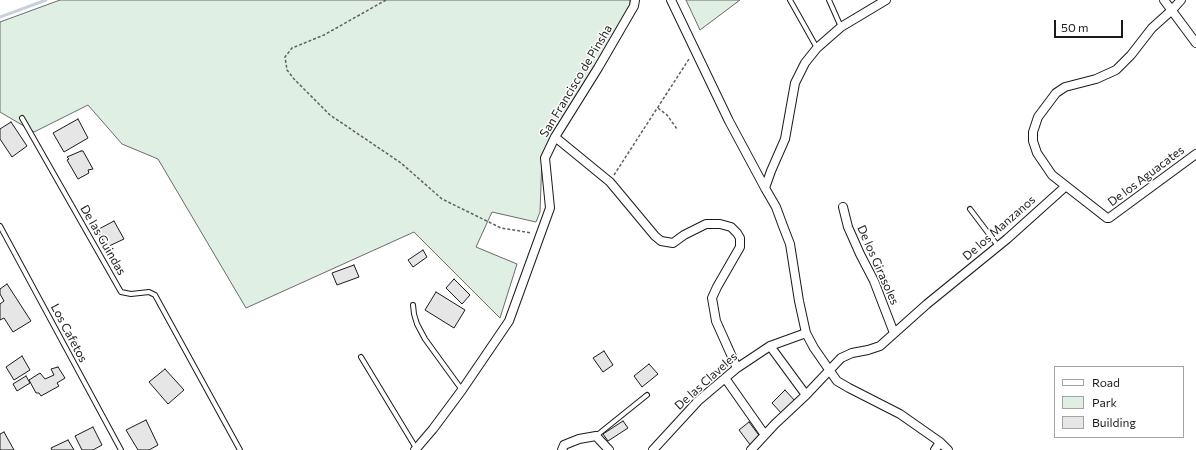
<!DOCTYPE html>
<style>
body{margin:0}
#map{position:relative;width:1196px;height:450px;overflow:hidden;background:#fff;font-family:Commissioner,sans-serif}
canvas{display:block}
.legend{position:absolute;left:1054px;top:366px;width:130px;height:72px;box-sizing:border-box;background:#fff;border:1px solid #a3a3a3;margin:0;padding:5px 7px;list-style:none;font-size:12px;color:#1a1a1a}
.legend li{display:flex;align-items:center;gap:8px;height:20px}
.legend b{width:20px;border:1px solid #a3a3a3}
.scale{position:absolute;left:1054px;top:20px;width:69px;height:18px;box-sizing:border-box;border:2px solid #1a1a1a;border-top:0;padding-left:5px;font-size:12px;line-height:14px;white-space:nowrap;color:#1a1a1a;-webkit-text-stroke:3px #fff;paint-order:stroke}
</style>
<div id="map">
<canvas width="1196" height="450"></canvas>
<ul class="legend">
<li><b style="height:5px;background:#fff"></b>Road</li>
<li><b style="height:11px;background:#e0efe3"></b>Park</li>
<li><b style="height:11px;background:#e6e6e6"></b>Building</li>
</ul>
<div class="scale">50 m</div>
</div>
<script>
const g = document.querySelector('canvas').getContext('2d');
g.lineJoin = 'round';
function paint(path, color) { g.fillStyle = color; g.fill(path, 'evenodd'); }
const shape = rows => new Path2D(rows.map(r => 'M' + r).join(''));
function trace(path, color, width, dash) { g.strokeStyle = color; g.lineWidth = width; g.lineCap = dash ? 'butt' : 'round'; g.setLineDash(dash || []); g.stroke(path); }
function drawText(font, color, halo, rows, align = 'center') {
  g.font = font + ' Commissioner,sans-serif'; g.lineWidth = 3; g.setLineDash([]); g.textBaseline = 'middle'; g.strokeStyle = halo; g.fillStyle = color; for (const [text, x, y, turn = 0] of rows) {
    g.save(); g.translate(x, y); g.rotate((+turn || 0) * Math.PI / 180); g.textAlign = isNaN(turn) ? turn : align; if (halo) g.strokeText(text, 0, 0); g.fillText(text, 0, 0); g.restore();
  }
}
const green = shape([
 [60,0,630,0,630,5,624,16,542,158,540,212,536,222,492,212,476,247,517,264,500,318,414,232,246,308,158,159,122,144,88,105,34,132,0,112,0,22,60,0],
 [686,0,740,0,700,30,686,0]
]);
paint(green, '#e0efe3');
trace(green, '#6a6a6a', 1);
trace(shape([
 [0,17,46,0]
]), '#c6d2dc', 3);
const building = shape([
 [78,119,88,138,64,152,53,133,78,119],
 [11,122,27,146,12,157,0,139,0,129,11,122],
 [81,151,83,151,93,169,88,170,89,173,78,179,67,160,69,159,67,157,81,151],
 [114,221,124,239,107,247,97,230,114,221],
 [423,250,427,257,413,267,408,260,423,250],
 [354,265,359,277,337,285,332,273,354,265],
 [454,279,470,295,462,304,446,288,454,279],
 [7,284,31,321,13,332,4,318,0,320,0,304,4,301,0,294,0,289,7,284],
 [436,292,465,310,454,328,425,310,436,292],
 [604,351,613,365,603,372,593,358,604,351],
 [22,356,30,370,14,380,6,367,22,356],
 [649,364,658,374,642,387,634,376,649,364],
 [58,367,65,378,57,383,59,386,41,396,39,393,36,393,29,380,40,373,45,379,54,375,51,369,58,367],
 [165,369,184,390,168,404,149,382,165,369],
 [26,376,30,383,17,391,13,384,26,376],
 [785,390,796,402,783,415,772,403,785,390],
 [146,420,158,445,149,450,138,450,126,430,146,420],
 [623,421,628,428,608,441,603,434,623,421],
 [749,422,761,438,751,446,739,430,749,422],
 [93,427,102,445,93,450,82,450,75,436,93,427],
 [4,432,14,450,0,450,0,434,4,432],
 [68,440,74,450,52,450,51,448,68,440]
]);
paint(building, '#e6e6e6');
trace(building, '#1a1a1a', 1);
const lane = shape([
 [790,0,817,48],
 [829,0,841,27],
 [22,118,121,292,131,294,149,292,155,295,240,450],
 [970,209,998,246],
 [0,226,121,450],
 [413,305,414,314,417,324,425,339,462,390],
 [361,357,416,448],
 [596,436,647,395]
]);
const street = shape([
 [671,0,729,121,765,188,776,207,783,226,790,244,799,301,806,333,814,348,837,381,849,388,900,414,940,442,948,450],
 [1164,0,1196,43],
 [555,137,610,182,655,236,661,241,673,243,684,235,706,224,720,224,731,227,737,233,740,238,740,247,717,287,712,298,716,321,737,368],
 [1066,186,1107,218,1109,218,1196,154],
 [765,188,771,171,785,139,795,83,805,63,817,48,841,27,886,0],
 [843,207,848,227,860,254,874,281,894,333],
 [770,346,806,395],
 [725,378,765,435],
 [415,450,433,429,462,390,509,321,550,208,545,158,555,137,598,68,634,6,635,0],
 [562,450,564,445,579,439,596,436,609,450],
 [653,450,698,401,737,368,770,346,806,333],
 [751,450,775,424,806,395,841,358,852,353,868,350,880,346,927,304,1007,239,1066,186,1052,175,1037,153,1033,141,1033,132,1038,117,1056,93,1065,87,1096,79,1116,70,1131,55,1152,28,1172,10,1181,0],
 [935,450,940,442]
]);
trace(lane, '#1a1a1a', 6);
trace(street, '#1a1a1a', 10);
trace(shape([
 [386,0,324,35,292,48,285,57,287,70,294,79,330,115,401,163,442,199,501,228,532,233],
 [658,108,667,115,677,129],
 [614,175,689,59]
]), '#5f5f5f', 1.5, [3, 2]);
trace(lane, '#fff', 4);
trace(street, '#fff', 8);
drawText('12px', '#1a1a1a', '#fff', [
 ["San Francisco de Pinsha",576,81,-59],
 ["De los Aguacates",1146,176,-37],
 ["De los Manzanos",999,228,-41],
 ["De las Guindas",103,240,60],
 ["De los Girasoles",878,265,66],
 ["Los Cafetos",69,333,62],
 ["De las Claveles",706,381,-42]
]);
</script>
